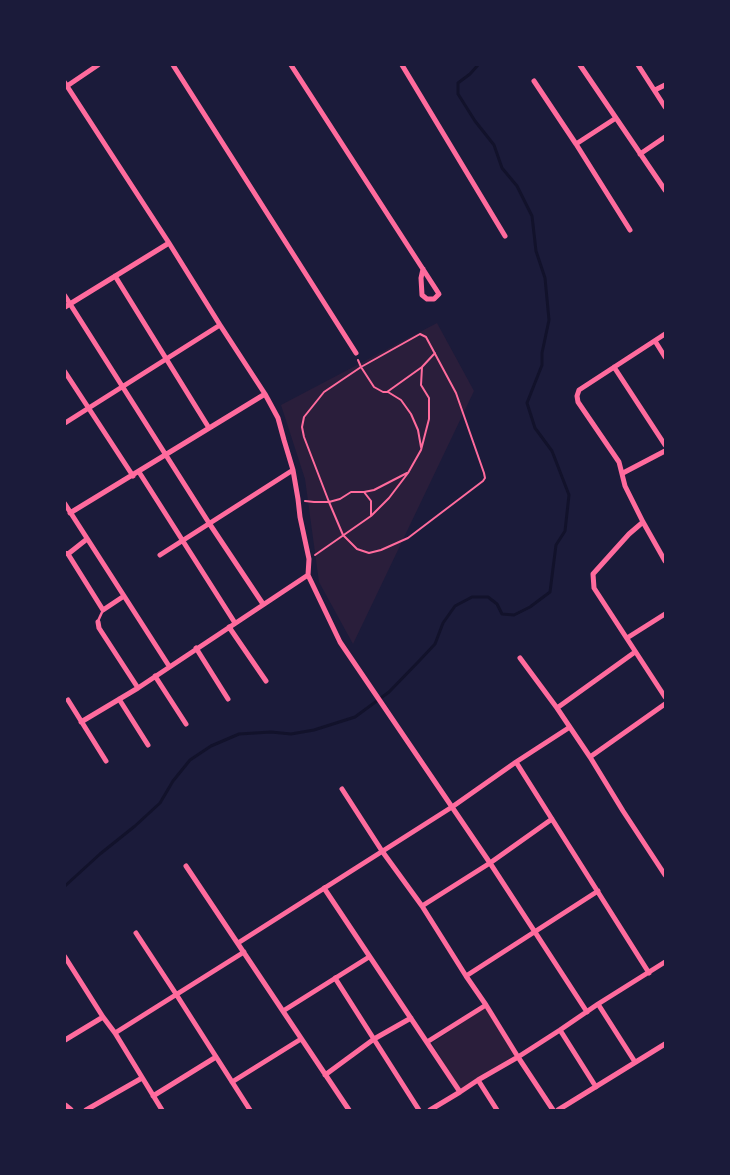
<!DOCTYPE html>
<style>
body{margin:0}
#map{position:relative;width:730px;height:1175px;overflow:hidden;background:#1b1b3a;font-family:Commissioner,sans-serif}
canvas{display:block}
.frame{position:absolute;inset:0;border:66px solid #1b1b3a;pointer-events:none}
</style>
<div id="map">
<canvas width="730" height="1175"></canvas>
<div class="frame"></div>
</div>
<script>
const g = document.querySelector('canvas').getContext('2d');
g.lineJoin = 'round';
function paint(path, color) { g.fillStyle = color; g.fill(path, 'evenodd'); }
const shape = rows => new Path2D(rows.map(r => 'M' + r).join(''));
function trace(path, color, width, dash) { g.strokeStyle = color; g.lineWidth = width; g.lineCap = dash ? 'butt' : 'round'; g.setLineDash(dash || []); g.stroke(path); }
paint(shape([
 [437,323,474,391,353,644,319,582,305,479,281,405],
 [485,1008,515,1055,460,1090,432,1043]
]), '#2a1e3b');
trace(shape([
 [65,886,100,854,135,826,160,803,173,781,190,760,211,746,239,734,271,732,291,734,314,730,355,717,389,692,420,660,435,644,443,623,455,606,472,597,488,597,497,604,502,614,514,615,530,607,550,592,556,545,565,531,569,495,552,451,535,428,527,403,542,365,542,353,549,320,545,278,536,251,532,216,517,186,502,168,494,145,475,121,458,94,458,83,470,74,478,65]
]), '#12122b', 3);
trace(shape([
 [420,334,426,337,456,393,484,473,485,478,483,481,408,538,381,550,369,553,357,549,343,535,329,502,304,437,302,427,304,417,324,392,361,367,420,334],
 [358,360,361,367,374,387,383,392,387,392,422,367,435,353],
 [388,392,401,400,411,414,418,430,421,447],
 [364,492,374,490,407,473],
 [305,501,314,502,329,502,340,499,351,492,364,492,371,501,371,516],
 [315,555,371,516,389,498,408,473,421,450,429,419,429,398,421,385,422,367]
]), '#ff6b9d', 2);
trace(shape([
 [98,621,103,610]
]), '#ff6b9d', 2.5);
trace(shape([
 [173,65,356,353],
 [291,65,439,294,434,299,427,299,422,295,421,278,423,269],
 [402,65,505,236],
 [580,65,665,190],
 [638,65,665,107],
 [534,81,576,144,630,230],
 [65,83,169,243,220,325,265,394,278,418,284,440,293,470,298,499,300,517,309,559,308,575,340,642,490,863,587,1012],
 [67,86,98,65],
 [655,90,665,85],
 [576,144,616,118],
 [640,154,665,137],
 [115,276,209,428],
 [65,296,209,523,263,604],
 [65,307,169,243],
 [665,334,579,390,577,396,578,402,619,462,625,486,643,522,665,561],
 [655,341,665,357],
 [614,367,665,445],
 [65,372,133,476],
 [65,423,220,325],
 [139,472,235,623],
 [623,473,665,451],
 [65,504,169,666],
 [70,513,265,394],
 [643,522,629,534,593,574,594,588,665,697],
 [65,553,68,554,103,610,124,596],
 [68,554,87,539],
 [160,555,293,470],
 [98,622,99,628,138,688],
 [229,627,266,681],
 [627,638,665,614],
 [196,648,228,699],
 [520,658,557,708,590,757,623,811,665,875],
 [155,676,186,724],
 [119,699,148,745],
 [68,700,106,761],
 [557,708,635,652],
 [81,722,138,688,308,575],
 [590,757,665,704],
 [516,762,649,973],
 [342,789,382,851,422,906,466,976,486,1005,518,1057,553,1110],
 [186,866,349,1110],
 [324,888,460,1092],
 [422,906,490,863,552,819],
 [136,933,176,994,250,1110],
 [238,943,452,807,516,762,570,727],
 [65,957,103,1017,115,1033,162,1110],
 [466,976,598,891],
 [335,978,419,1110],
 [598,1004,635,1062],
 [283,1011,369,957],
 [560,1030,596,1087],
 [115,1033,244,952],
 [65,1040,103,1017],
 [427,1042,486,1005],
 [325,1075,374,1039,411,1018],
 [478,1080,497,1110],
 [232,1082,301,1039],
 [153,1096,216,1057],
 [86,1110,142,1078],
 [430,1110,460,1092,478,1080,518,1057,560,1030,598,1004,665,962],
 [558,1110,665,1044]
]), '#ff6b9d', 5);
trace(shape([
 [65,1106,70,1110]
]), '#ff6b9d', 7);
</script>
